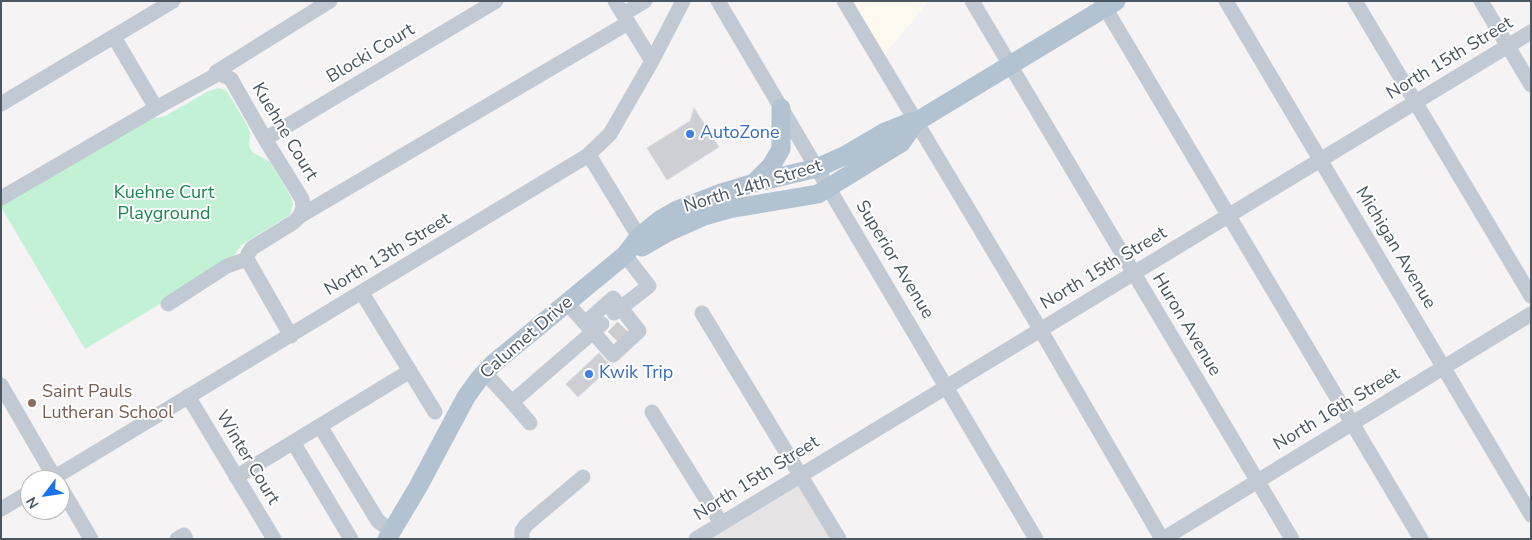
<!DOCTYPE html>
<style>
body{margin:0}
#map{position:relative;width:1532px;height:540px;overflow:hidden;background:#f5f3f3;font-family:"Nunito Sans",sans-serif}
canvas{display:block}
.frame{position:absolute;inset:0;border:2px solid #4a5661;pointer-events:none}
.north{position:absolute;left:20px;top:470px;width:50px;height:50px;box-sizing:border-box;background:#fff;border:1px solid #b7bbc0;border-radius:50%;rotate:239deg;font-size:14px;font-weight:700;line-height:20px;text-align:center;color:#4a5661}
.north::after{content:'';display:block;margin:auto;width:18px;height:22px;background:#1a73e8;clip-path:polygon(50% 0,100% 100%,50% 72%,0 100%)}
</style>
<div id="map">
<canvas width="1532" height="540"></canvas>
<div class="frame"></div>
<div class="north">N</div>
</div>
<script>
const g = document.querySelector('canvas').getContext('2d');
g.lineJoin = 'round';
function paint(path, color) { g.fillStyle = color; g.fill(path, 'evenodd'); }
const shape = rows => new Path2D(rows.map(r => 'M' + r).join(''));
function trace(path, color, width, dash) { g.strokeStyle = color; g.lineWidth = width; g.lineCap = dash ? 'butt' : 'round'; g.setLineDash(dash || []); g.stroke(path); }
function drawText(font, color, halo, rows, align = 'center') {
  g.font = font + ' "Nunito Sans",sans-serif'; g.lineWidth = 4; g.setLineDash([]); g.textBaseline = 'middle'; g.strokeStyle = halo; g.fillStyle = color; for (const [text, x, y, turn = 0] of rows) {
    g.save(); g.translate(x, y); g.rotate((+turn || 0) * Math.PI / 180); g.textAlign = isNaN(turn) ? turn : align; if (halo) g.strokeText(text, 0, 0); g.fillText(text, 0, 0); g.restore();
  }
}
paint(shape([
 [847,1,929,1,881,59]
]), '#fdf9ef');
paint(shape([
 [800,475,839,539,696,539]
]), '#e6e4e5');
paint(shape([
 [218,88,225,90,228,93,248,127,250,133,249,146,252,152,270,162,292,199,293,204,290,215,241,245,234,256,165,301,85,349,1,207,1,204,147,116,157,118,165,116,207,92]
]), '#c3f1d5');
const building = shape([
 [694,108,719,147,667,180,647,148,690,121,694,108],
 [599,353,606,361,613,365,578,397,566,384,599,353]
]);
paint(building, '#cdcfd5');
trace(building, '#d7d9de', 1);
trace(shape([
 [613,337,623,327]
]), '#caccce', 15, [15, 8]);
trace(shape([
 [615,1,652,61],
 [718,1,1036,539],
 [844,1,1040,329,1162,539],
 [972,1,1292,539],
 [1101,1,1421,539],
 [1226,1,1531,515],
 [1355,1,1531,296],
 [1481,1,1531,85],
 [623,14,645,1],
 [114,37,156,108,216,75,216,72,231,79,265,139,302,199,303,208,300,216,294,222,252,248,248,254,247,259,291,336],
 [216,72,330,1],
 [1,104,173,1],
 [265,139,496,1],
 [589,155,639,237],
 [1,198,156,108],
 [300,216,628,23],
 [362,293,435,412],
 [567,303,593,332,602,324],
 [168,304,227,266,247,259],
 [614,313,649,286,625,255],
 [702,313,839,539],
 [485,373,512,402,593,332,613,355,639,331,613,298,585,323],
 [1,385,56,480],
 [188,396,274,539],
 [512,402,530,423],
 [652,412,721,523],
 [320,426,378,521,391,531],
 [293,442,351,539],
 [236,477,410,371],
 [50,480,587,156,610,134,652,61,683,1],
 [60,486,91,539],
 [1,509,30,492],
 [177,539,184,535,186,539],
 [522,539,522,531,526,525,583,477],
 [696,539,1531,32],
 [1163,539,1531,314]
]), '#c1cad2', 15);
trace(shape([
 [754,183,771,166,781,149,781,108],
 [642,247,668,232,704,216,729,209,818,194,901,143,916,122,1116,1],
 [387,539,418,487,466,397,479,379,494,363,625,255,639,237,660,220,677,210,721,193,754,183,817,168,846,155,885,132,910,122,916,122]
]), '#b3c2d1', 19);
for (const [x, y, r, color] of [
 [690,134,5,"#3f7fe0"],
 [589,374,5,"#3f7fe0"],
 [32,403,5,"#8d6e63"]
]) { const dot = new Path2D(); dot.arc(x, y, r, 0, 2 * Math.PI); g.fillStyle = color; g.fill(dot); trace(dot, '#fff', 2); }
drawText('18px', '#4a5661', '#fff', [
 ["Blocki Court",371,54,-31],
 ["North 15th Street",1450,59,-31],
 ["Kuehne Court",284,132,59],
 ["North 14th Street",753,187,-17],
 ["Michigan Avenue",1395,248,59],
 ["North 13th Street",388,255,-31],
 ["Superior Avenue",894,260,59],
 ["North 15th Street",1104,269,-31],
 ["Huron Avenue",1186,325,59],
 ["Calumet Drive",527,338,-41],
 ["North 16th Street",1337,410,-31],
 ["Winter Court",247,458,59],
 ["North 15th Street",757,479,-32]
]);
drawText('18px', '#366cbe', '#fff', [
 ["AutoZone",700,134],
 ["Kwik Trip",599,374]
], 'left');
drawText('18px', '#17864f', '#fff', [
 ["Kuehne Curt",164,194],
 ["Playground",164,215]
]);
drawText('18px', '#785e54', '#fff', [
 ["Saint Pauls",42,393],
 ["Lutheran School",42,414]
], 'left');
</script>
